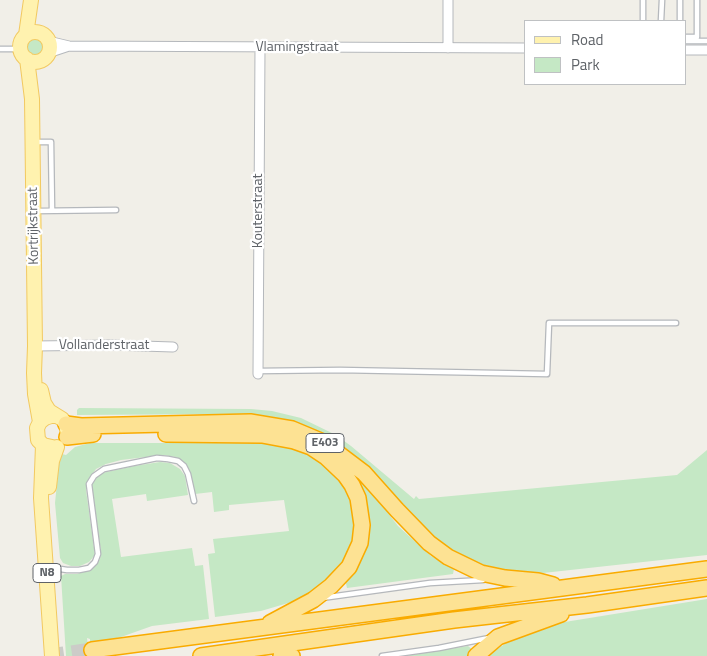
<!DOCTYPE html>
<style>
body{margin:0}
#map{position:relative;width:707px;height:656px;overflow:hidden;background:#f1efe8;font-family:"Titillium Web",sans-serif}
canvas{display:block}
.legend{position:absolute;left:524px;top:20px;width:162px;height:65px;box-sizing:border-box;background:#fff;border:1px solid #bfc1c3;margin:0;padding:6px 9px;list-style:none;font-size:15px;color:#5f6368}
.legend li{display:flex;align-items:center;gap:10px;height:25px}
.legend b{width:25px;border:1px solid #bfc1c3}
</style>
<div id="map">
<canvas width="707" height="656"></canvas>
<ul class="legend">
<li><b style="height:6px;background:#fff2af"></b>Road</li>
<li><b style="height:14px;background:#c5e8c5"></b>Park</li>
</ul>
</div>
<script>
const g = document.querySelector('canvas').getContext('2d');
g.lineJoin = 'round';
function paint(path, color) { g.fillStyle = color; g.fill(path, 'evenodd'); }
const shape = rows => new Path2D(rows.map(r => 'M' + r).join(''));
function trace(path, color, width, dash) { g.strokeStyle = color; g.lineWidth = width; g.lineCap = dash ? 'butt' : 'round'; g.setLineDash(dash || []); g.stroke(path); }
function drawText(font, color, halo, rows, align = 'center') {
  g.font = font + ' "Titillium Web",sans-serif'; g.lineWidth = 4.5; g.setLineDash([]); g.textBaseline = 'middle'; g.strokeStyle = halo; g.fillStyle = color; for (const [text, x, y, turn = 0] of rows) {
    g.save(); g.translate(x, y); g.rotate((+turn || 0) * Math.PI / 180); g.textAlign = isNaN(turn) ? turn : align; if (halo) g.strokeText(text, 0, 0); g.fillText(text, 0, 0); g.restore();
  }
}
paint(shape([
 '25 47a10 10 0 1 1 20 0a10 10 0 1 1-20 0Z',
 [79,408,251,409,272,411,301,418,336,435,351,446,414,499,416,496,419,499,677,475,707,450,707,555,543,573,508,570,478,564,461,556,442,545,405,510,366,466,342,446,317,431,288,421,263,416,226,414,77,415,77,410],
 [176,439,256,439,304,449,341,477,355,506,354,540,344,563,315,590,295,601,261,611,215,617,208,554,215,553,213,539,289,531,284,500,229,505,229,510,214,512,212,492,195,494,189,472,181,460,176,457,163,455,121,460,106,464,96,469,91,476,86,490,95,555,89,562,80,566,71,566,63,563,60,558,55,503,59,463,62,454,66,455,75,447,90,443,173,443],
 [313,444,330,450,366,485,398,526,431,556,454,569,453,574,347,588,345,579,365,507],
 [160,462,170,463,180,469,185,476,188,495,147,501,146,494,112,499,121,557,192,548,195,566,203,565,209,619,152,626,121,637,90,644,90,639,87,638,89,656,66,656,61,576,65,574,77,574,91,569,100,559,101,551,92,495,92,481,102,473,134,466],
 [707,599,707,656,487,656,512,639,540,626],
 [468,646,474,651,469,656,404,656]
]), '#c5e8c5');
trace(shape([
 [49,656,92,650]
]), '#ccccc8', 15, [15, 8]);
const service = shape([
 [643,21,643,0],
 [661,21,662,0],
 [680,21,680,0],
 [686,37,697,37,697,0],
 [686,41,707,41],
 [0,49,20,49],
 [34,142,51,142,52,211],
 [35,211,116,210],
 [258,371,340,370,547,374,549,323,676,323],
 [54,568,67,570,79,570,89,568,95,562,98,554,89,484,94,476,104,469,157,458,168,459,178,461,184,466,188,474,194,501],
 [322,598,430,583,483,580],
 [382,656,439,648,489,638]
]);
const minor = shape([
 [48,41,69,46,526,48],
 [448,48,448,0],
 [686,50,707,50],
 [48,53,69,46],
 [35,346,111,345,173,347],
 [258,374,260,48]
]);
const primary = shape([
 '20 47a15 15 0 1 1 30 0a15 15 0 1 1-30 0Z',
 [26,35,31,0],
 [27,59,32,99,35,346,34,373,35,394,40,422],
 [41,390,44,403,49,411,62,419,66,424,68,435],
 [43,445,41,498,52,656],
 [52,447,43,445,38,440,37,428,40,422,45,418,51,416,57,416],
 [49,487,52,461,57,447]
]);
const motorway = shape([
 [66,424,81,426,250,422,292,429,323,442,364,473,397,510,429,543,448,557,481,573,505,578,538,581,553,585],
 [166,434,262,435,294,441,311,447,326,457,345,475,352,485,358,498,362,525,360,543,349,567,331,586,313,600,270,623],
 [67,437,93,434],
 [92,650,707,569],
 [201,656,454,620,587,605,707,588],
 [281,656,292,656],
 [476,656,498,637,561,614]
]);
trace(service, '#b5b8bc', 7);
trace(minor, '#b5b8bc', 11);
trace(primary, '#f2c960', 16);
trace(motorway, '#f9ab00', 18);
trace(service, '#fff', 4.5);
trace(minor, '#fff', 9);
trace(primary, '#fff2af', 14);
trace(motorway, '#fde293', 15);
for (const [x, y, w] of [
 [325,443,38],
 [47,573,28]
]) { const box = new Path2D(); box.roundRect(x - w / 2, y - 9.5, w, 19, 4); g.fillStyle = '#fff'; g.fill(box); trace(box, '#5f6368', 1); }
drawText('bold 12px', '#5f6368', null, [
 ["E403",325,443],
 ["N8",47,573]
]);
drawText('14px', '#5f6368', '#fff', [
 ["Vlamingstraat",297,48],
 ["Kouterstraat",259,211,-90],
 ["Kortrijkstraat",34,226,-91],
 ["Vollanderstraat",104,346]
]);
</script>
